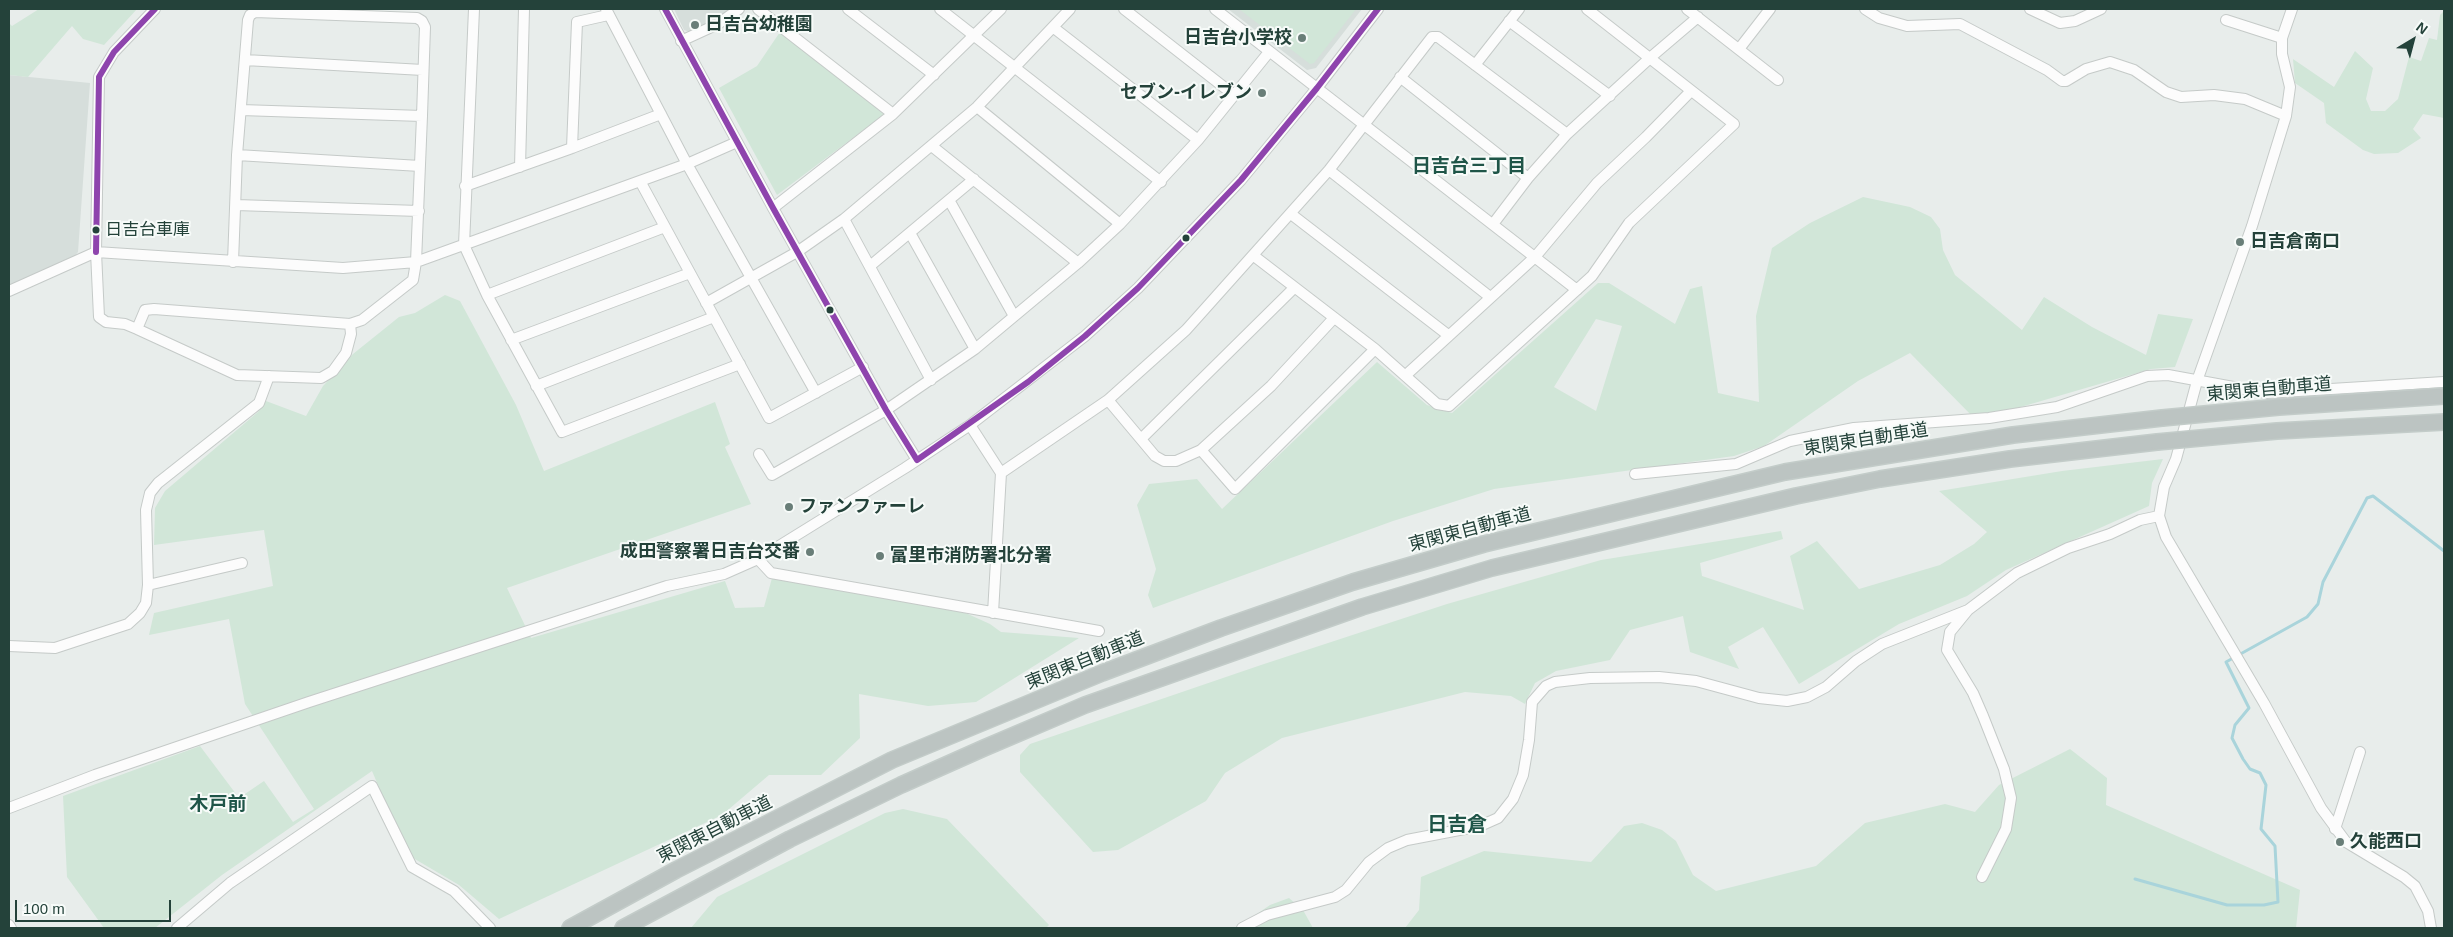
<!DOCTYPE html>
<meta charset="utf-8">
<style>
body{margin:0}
#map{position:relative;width:2453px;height:937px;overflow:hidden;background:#e8edeb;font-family:Arial,sans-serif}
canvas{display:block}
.frame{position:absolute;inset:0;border:10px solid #24423a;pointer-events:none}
.north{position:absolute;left:2388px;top:15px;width:50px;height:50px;-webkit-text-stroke:4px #f7fbf9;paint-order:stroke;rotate:37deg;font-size:14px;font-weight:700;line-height:20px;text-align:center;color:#24423a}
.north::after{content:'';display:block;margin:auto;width:18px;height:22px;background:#24423a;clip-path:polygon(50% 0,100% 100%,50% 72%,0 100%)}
.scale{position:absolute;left:15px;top:900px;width:156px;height:22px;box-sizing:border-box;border:2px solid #24423a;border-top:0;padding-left:6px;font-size:15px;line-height:18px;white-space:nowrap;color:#24423a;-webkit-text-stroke:4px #f7fbf9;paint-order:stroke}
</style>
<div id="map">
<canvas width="2453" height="937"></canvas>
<div class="frame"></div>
<div class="north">N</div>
<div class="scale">100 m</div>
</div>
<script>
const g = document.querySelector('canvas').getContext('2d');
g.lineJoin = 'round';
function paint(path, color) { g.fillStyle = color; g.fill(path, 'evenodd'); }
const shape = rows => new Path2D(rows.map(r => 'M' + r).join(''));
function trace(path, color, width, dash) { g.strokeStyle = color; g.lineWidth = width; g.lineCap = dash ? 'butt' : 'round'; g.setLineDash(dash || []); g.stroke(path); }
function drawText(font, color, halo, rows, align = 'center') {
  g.font = font + ' Arial,"Noto Sans JP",sans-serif'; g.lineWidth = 4; g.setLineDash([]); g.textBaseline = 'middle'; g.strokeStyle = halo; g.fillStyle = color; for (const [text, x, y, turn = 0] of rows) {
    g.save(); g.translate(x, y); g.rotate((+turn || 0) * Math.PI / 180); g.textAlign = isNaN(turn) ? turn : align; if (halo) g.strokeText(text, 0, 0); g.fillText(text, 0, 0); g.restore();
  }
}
paint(shape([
 [674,9,733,9,719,21,693,33,684,30],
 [1228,9,1362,9,1316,68,1307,70],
 [9,75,90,83,78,252,74,257,9,287]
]), '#d6dedb');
paint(shape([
 [39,9,137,9,104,45,83,39,72,26,28,77,9,75,9,23,12,26],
 [1239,9,1356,9,1314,63,1310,64],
 [2444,11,2444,118,2423,114,2413,129,2421,138,2398,153,2374,154,2363,150,2326,123,2324,103,2295,83,2293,59,2334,87,2355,51,2373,68,2366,99,2371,111,2385,111,2398,99,2409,57,2421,61,2429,38,2437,40,2440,15],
 [780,32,886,113,777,195,719,88,757,66],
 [1863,197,1910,207,1931,217,1940,229,1943,250,1955,275,2022,330,2044,297,2092,327,2146,355,2158,314,2193,319,2175,367,2151,369,1976,420,1910,353,1858,381,1764,446,1734,456,1494,489,1393,521,1153,608,1148,595,1156,569,1137,505,1149,484,1197,479,1222,509,1377,362,1427,405,1452,413,1598,283,1609,283,1675,324,1690,289,1702,286,1718,393,1759,402,1756,316,1772,248,1810,223],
 [1596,319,1622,326,1596,411,1554,387],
 [445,295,460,301,516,405,544,471,715,402,730,444,725,447,751,504,507,588,531,638,725,581,735,608,764,607,772,578,959,610,990,624,1001,632,1079,638,976,702,928,706,859,694,860,738,821,775,769,775,722,815,499,919,459,885,408,855,372,771,222,875,155,928,104,928,67,877,63,796,200,746,239,798,264,781,293,822,314,809,245,704,229,619,149,635,154,613,273,586,264,530,154,545,155,508,165,491,258,412,266,401,306,416,323,386,353,354,399,317,415,313],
 [2163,459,2152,483,2149,506,2006,570,1967,596,1899,624,1799,684,1763,627,1728,647,1739,669,1690,652,1683,616,1630,630,1610,660,1556,671,1535,683,1525,704,1511,696,1465,692,1282,738,1225,773,1206,801,1118,850,1093,852,1020,772,1020,755,1030,744,1261,665,1447,604,1601,560,1781,531,1783,539,1700,563,1702,576,1804,610,1790,556,1817,541,1859,589,1940,565,1974,544,1987,532,1939,491,2062,471],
 [2070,749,2107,778,2106,805,2300,890,2296,928,1405,928,1419,910,1421,877,1484,851,1591,862,1624,826,1642,823,1662,830,1676,841,1693,875,1716,891,1816,866,1865,823,1945,804,1975,812,1999,785],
 [903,809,947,819,1049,925,1046,928,691,928,717,897,885,813],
 [1289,898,1303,910,1313,928,1248,928,1251,918,1270,905]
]), '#d1e6d8');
trace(shape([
 [2135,879,2227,905,2264,905,2278,902,2275,846,2261,829,2266,785,2260,773,2250,769,2243,759,2232,738,2235,725,2249,708,2226,662,2307,617,2318,604,2323,582,2367,498,2373,496,2444,551]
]), '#a9d4db', 3);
const minor = shape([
 [155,9,114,52,99,77,96,252,99,317,106,322,125,324,137,329,237,375,321,378,333,371,346,353,351,334,350,324],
 [474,9,464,245,487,295,562,432,740,364],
 [606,9,687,164,816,393],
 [665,9,773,208,886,410,917,460],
 [758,9,893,114],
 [848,9,934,75],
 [940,9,1161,182],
 [1124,9,1234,95],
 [1215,9,1577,290],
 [1687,9,1778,80],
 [1865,9,1879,18,1907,26,1960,24,2047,70,2062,81,2066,81,2086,69,2110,62,2134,70,2166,92,2181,97,2214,95,2245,99,2286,116],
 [2030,9,2060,23,2075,21,2101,9],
 [2292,9,2282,38,2282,54,2290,87,2286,116,2252,226,2197,381,2176,459,2164,487,2159,516,2166,537,2264,703,2321,808,2346,842,2404,877,2415,886,2428,911,2431,928],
 [2226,20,2282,38],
 [1509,21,1610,96],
 [1054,28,1198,140],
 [681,41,718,24,739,9],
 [1739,49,1770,9],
 [245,60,423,70],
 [1475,65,1519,9],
 [1400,77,1528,178],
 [977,107,1120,224],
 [241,110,422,116],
 [933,147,1078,263],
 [572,148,577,22,608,15],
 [237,155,420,166],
 [520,167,524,9],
 [1329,170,1490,297],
 [640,181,769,418,863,367],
 [465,186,572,148,661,114],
 [949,200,1014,316],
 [236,205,419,211],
 [773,208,893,114,1001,9],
 [1291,214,1448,335],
 [844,219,931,380],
 [1493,224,1528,178,1567,134,1651,57,1698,17],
 [910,233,975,349],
 [1254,256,1375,349,1437,404,1449,406,1592,276,1629,223,1734,124,1587,9],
 [870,266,974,179],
 [9,291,96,252,343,268,416,262,687,164,737,142],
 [487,295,665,227],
 [706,303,797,252,844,219,977,107,1070,9],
 [137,329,145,310,154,309,350,324,362,320,413,280,416,262,422,116,425,27,422,21,417,18,255,12,250,15,248,20,237,155,233,262],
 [511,340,690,273],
 [1406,375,1535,257,1597,183,1646,137,1691,91],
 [536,386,714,317],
 [1108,400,1155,456,1164,461,1176,461,1201,450,1235,489,1375,349],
 [970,425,1001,473,993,613],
 [1141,439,1294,288],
 [1201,450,1271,386,1334,318],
 [759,454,772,475,886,410,975,349,1078,263,1120,224,1198,140,1269,52],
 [1001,473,1108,400,1186,330,1329,170,1432,37,1438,37,1567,134],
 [1635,474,1736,464,1790,441,1854,428,1989,418,2057,407,2147,376,2168,375,2266,393,2444,382],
 [758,559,771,573,1099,631],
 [148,585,242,563],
 [9,646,55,648,128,624,140,613,146,603,148,585,146,510,150,493,158,483,259,403,269,376],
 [9,808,95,775,309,702,667,586,724,574,758,559,905,468,970,425,1085,336,1138,288,1241,180,1317,88,1378,9],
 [2335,829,2360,752],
 [1982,877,2006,829,2011,798,2004,769,1983,716,1973,693,1947,650,1950,632,1968,610,2017,573,2068,548,2110,534,2140,520,2159,516],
 [9,925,11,928],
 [177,928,230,883,372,786,412,867,454,891,490,928],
 [1242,928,1267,915,1335,897,1346,890,1369,862,1388,848,1407,840,1480,826,1498,818,1513,799,1523,775,1529,740,1532,702,1546,686,1555,682,1590,678,1659,677,1696,681,1759,698,1787,701,1807,697,1826,687,1856,661,1882,644,1968,610]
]);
const highway = shape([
 [570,928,676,870,892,760,1102,673,1221,628,1353,582,1484,544,1785,472,2013,435,2162,418],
 [623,928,790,839,901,785,984,748,1085,705,1362,607,1492,568,1796,496,1880,479,2010,459,2157,442]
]);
trace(minor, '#c5cac8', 12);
trace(highway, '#c3ccc9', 18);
trace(minor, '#fcfcfc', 10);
trace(highway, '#bcc4c2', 15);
const highwayBridge = shape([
 [2162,418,2279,407,2444,396],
 [2157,442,2277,431,2444,422]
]);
trace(highwayBridge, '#c3ccc9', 18, []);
trace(highwayBridge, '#bcc4c2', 15);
trace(shape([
 [665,9,773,208,886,410,917,460],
 [96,252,99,77,114,52,155,9],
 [917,460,1028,382,1085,336,1138,288,1241,180,1317,88,1378,9]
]), '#8e44ad', 6);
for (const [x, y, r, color] of [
 [695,25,5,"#697e78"],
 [1302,38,5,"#697e78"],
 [1262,93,5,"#697e78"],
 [96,230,4.5,"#24423a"],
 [1186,238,4.5,"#24423a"],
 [2240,242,5,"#697e78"],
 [830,310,4.5,"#24423a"],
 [789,507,5,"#697e78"],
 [810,552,5,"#697e78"],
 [880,556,5,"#697e78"],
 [2340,842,5,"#697e78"]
]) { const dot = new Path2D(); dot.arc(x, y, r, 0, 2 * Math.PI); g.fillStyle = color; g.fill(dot); trace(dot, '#f7fbf9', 2); }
drawText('17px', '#24423a', '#f7fbf9', [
 ["日吉台車庫",105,230]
], 'left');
drawText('bold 18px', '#24423a', '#f7fbf9', [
 ["日吉台幼稚園",705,25],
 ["日吉台小学校",1292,38,"right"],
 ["セブン-イレブン",1252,93,"right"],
 ["日吉倉南口",2250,242],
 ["ファンファーレ",799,507],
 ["成田警察署日吉台交番",800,552,"right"],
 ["富里市消防署北分署",890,556],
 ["久能西口",2350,842]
], 'left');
drawText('18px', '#24423a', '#f7fbf9', [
 ["東関東自動車道",2269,390,-5],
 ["東関東自動車道",1866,440,-9],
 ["東関東自動車道",1470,530,-15],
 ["東関東自動車道",1085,661,-22],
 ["東関東自動車道",715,830,-27]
]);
drawText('bold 19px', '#1f5548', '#f7fbf9', [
 ["日吉台三丁目",1469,167],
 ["木戸前",218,805]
]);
drawText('bold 20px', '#1f5548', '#f7fbf9', [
 ["日吉倉",1457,825]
]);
</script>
